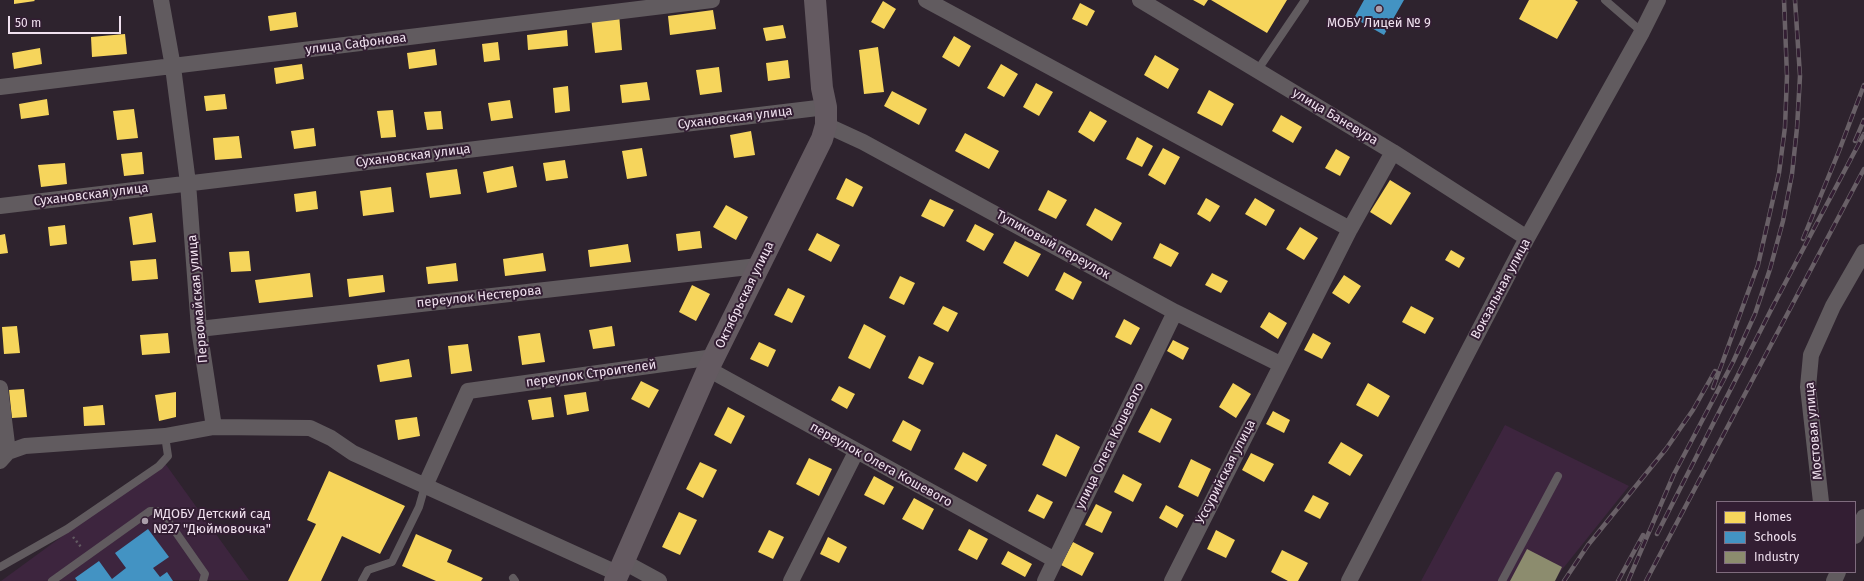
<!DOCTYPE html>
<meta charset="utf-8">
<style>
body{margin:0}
#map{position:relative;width:1864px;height:581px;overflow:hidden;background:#2e232e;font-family:"Fira Sans",sans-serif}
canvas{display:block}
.legend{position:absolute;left:1716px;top:501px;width:140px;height:72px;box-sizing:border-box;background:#331e33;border:1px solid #7f6c7e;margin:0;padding:5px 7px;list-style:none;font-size:12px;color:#f0e1ef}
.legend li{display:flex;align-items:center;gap:8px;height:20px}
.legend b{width:20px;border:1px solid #7f6c7e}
.scale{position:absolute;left:8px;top:16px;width:113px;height:18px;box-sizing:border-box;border:2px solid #f0e1ef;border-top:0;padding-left:5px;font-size:12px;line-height:14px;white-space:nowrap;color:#f0e1ef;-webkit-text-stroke:3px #331e33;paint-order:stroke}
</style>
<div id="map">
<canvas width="1864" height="581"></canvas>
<ul class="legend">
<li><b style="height:11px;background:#f6d55c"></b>Homes</li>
<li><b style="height:11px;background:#4393c3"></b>Schools</li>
<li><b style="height:11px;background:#8c8c6e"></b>Industry</li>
</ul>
<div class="scale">50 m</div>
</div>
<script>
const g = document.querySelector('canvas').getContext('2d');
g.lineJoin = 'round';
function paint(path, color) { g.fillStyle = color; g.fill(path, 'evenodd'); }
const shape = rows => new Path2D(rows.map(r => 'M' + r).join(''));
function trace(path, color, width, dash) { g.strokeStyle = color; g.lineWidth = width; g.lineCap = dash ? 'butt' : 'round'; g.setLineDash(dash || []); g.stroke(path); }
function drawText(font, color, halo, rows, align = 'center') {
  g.font = font + ' "Fira Sans",sans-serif'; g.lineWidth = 4; g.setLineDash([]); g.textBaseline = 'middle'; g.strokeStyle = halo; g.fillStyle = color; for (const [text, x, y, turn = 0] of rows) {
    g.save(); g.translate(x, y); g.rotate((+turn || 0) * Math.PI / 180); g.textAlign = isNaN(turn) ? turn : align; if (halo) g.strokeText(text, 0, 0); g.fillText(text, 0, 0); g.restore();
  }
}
paint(shape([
 [1505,425,1629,486,1553,581,1421,581],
 [164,462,249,580,1,581]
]), '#3d253e');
paint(shape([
 [14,0,34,0,35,1,14,4],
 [1193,0,1208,0,1204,6],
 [1211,0,1287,0,1267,33],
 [1529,0,1575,0,1578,2,1557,39,1519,19],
 [883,1,896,9,884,29,871,22],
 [1080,3,1095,11,1087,26,1072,19],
 [713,10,716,29,670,35,668,16],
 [296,12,298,27,270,31,268,16],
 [619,14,622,50,595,53,591,17],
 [783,25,786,38,766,41,763,28],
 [567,30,568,46,528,50,527,35],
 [125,34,127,54,92,57,91,37],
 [954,36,971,46,959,67,942,57],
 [498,42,500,60,484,62,482,44],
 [878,47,884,92,864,94,859,50],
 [40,48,42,64,14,69,12,53],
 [435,49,437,65,409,69,407,53],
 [1155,55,1179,69,1168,89,1144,75],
 [788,60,790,78,768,81,766,63],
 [302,64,304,79,276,84,274,68],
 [1001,64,1018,74,1004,97,987,88],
 [719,67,722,92,700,95,696,70],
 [647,82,650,100,622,103,620,85],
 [1036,83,1053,92,1039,116,1023,107],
 [568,86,570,111,555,113,553,88],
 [1209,90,1234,104,1222,126,1197,113],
 [892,91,927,109,919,125,884,106],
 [225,94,227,109,206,111,204,96],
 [47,99,49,115,21,119,19,104],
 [510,100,513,118,491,121,488,103],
 [134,109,138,138,117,140,113,111],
 [393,110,396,137,381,138,377,111],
 [441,111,443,129,427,130,424,112],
 [1090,111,1107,121,1094,142,1078,132],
 [1281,115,1302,127,1293,143,1272,131],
 [314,128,316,146,294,149,291,131],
 [751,131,755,155,734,158,730,135],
 [965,133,999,151,989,169,955,151],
 [239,136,242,158,215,160,213,138],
 [1137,137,1153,146,1142,167,1126,159],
 [642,148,647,176,627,179,622,151],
 [1163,148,1180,157,1165,185,1148,175],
 [1336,149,1350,157,1340,176,1325,168],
 [142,152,144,174,124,176,121,154],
 [565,160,568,178,546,181,543,163],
 [65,163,67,184,41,187,38,165],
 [513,166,517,187,487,193,483,172],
 [457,169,461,194,430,198,426,173],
 [846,178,863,187,853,207,836,199],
 [1390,180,1411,193,1391,225,1370,212],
 [391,187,394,212,363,216,360,191],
 [1048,190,1067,200,1056,219,1038,210],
 [316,191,318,209,296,212,294,194],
 [1206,198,1220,206,1210,222,1197,214],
 [1255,198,1275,210,1266,226,1245,214],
 [930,199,954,210,944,227,921,216],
 [726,205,748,217,736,240,713,227],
 [1095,208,1122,223,1112,241,1086,225],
 [152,213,156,242,133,245,129,217],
 [975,224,994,234,984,251,966,241],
 [65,225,67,244,50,246,48,227],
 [1300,227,1318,238,1304,260,1286,249],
 [700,231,702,248,678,251,676,234],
 [817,233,840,245,831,262,808,250],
 [5,234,8,253,0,254,0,235],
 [1015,241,1041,254,1028,277,1003,263],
 [1160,243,1179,253,1171,267,1153,258],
 [628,244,631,262,590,267,588,250],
 [1451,250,1465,258,1459,268,1445,260],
 [249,251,251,271,231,272,229,252],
 [543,253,546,271,505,276,503,259],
 [156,259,158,279,132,281,130,261],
 [456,263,458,281,428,284,426,267],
 [1064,272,1082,282,1073,300,1055,290],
 [310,273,313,297,259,303,255,280],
 [1212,273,1228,281,1221,293,1205,285],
 [383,275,385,292,349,297,347,279],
 [1344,275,1361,286,1349,304,1332,293],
 [900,276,915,283,904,305,889,298],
 [692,285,710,294,696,321,679,312],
 [788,288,805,296,792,323,774,315],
 [943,306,958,313,948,332,933,324],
 [1411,306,1434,318,1425,334,1402,322],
 [1269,312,1287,323,1278,339,1260,327],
 [1124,319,1140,328,1131,345,1115,337],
 [864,324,886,336,870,369,848,358],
 [17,326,20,353,4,354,2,327],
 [612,326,615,346,593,349,589,330],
 [168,333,170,353,142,355,140,335],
 [540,333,545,362,522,365,518,336],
 [1313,333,1331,343,1322,359,1304,350],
 [1173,340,1189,348,1183,360,1167,351],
 [759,342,776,350,768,367,750,359],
 [468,344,472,371,451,374,448,346],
 [919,356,934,363,923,385,908,378],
 [409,359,412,377,380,382,377,365],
 [641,381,659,390,649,408,631,399],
 [1233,383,1251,394,1236,418,1219,407],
 [1368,383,1390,396,1378,417,1356,405],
 [839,386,855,394,847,409,831,400],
 [24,389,27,417,12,418,9,390],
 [176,392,176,417,159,421,155,395],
 [586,392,589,411,567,415,564,395],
 [551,397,554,417,532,420,528,400],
 [103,405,105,425,84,426,83,407],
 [728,407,745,416,731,444,714,435],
 [1151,408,1172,419,1160,443,1138,432],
 [1273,411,1290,420,1284,433,1266,424],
 [417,417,420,436,398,440,395,420],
 [903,420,921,430,911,451,892,441],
 [1056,434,1080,447,1066,477,1042,465],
 [1341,442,1363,455,1350,476,1328,463],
 [963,452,987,465,977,482,954,469],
 [1251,453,1274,464,1264,482,1242,470],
 [809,458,832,469,819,496,796,484],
 [1191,459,1211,469,1198,497,1178,487],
 [700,462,717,470,703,498,686,489],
 [329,471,405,506,380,554,342,536,321,581,288,581,316,524,307,520],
 [1123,474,1142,484,1133,502,1114,492],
 [874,476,894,487,884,505,864,495],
 [1037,494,1053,502,1044,519,1028,511],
 [1313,495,1329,503,1320,519,1304,511],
 [914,498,934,509,923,530,902,519],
 [1096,504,1112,512,1102,533,1085,525],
 [1166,505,1184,515,1177,528,1159,518],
 [679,512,697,520,680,555,662,547],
 [969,529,988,539,977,560,958,550],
 [769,530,784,537,773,559,758,552],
 [1216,530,1235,540,1226,558,1207,549],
 [416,534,452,550,447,562,483,578,481,581,436,581,402,566],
 [828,537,847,547,839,563,820,554],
 [1073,542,1094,553,1082,576,1061,565],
 [1282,550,1308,563,1298,581,1288,581,1271,572],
 [1008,551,1032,564,1025,577,1001,564]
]), '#f6d55c');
paint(shape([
 [1364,0,1404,0,1384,35,1354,18],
 [148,529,169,557,153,568,160,577,167,572,173,581,77,581,75,578,99,561,112,579,126,568,115,553]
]), '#4393c3');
paint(shape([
 [1527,549,1562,567,1555,581,1510,581]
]), '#8c8c6e');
trace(shape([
 [73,537,81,547]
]), '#625a61', 2.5, [2, 3]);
trace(shape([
 [1605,0,1642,32],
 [1257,71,1305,0],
 [0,567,67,529,159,466,168,456,165,436],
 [513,578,515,581],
 [52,581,150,511,161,511,205,574,203,581],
 [362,581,368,570,392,562,419,507,425,486],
 [1502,581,1558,476]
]), '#615b5f', 8);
trace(shape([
 [161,0,173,67,188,183,199,329,214,427],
 [926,0,1350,229,1172,581],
 [1140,0,1393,152,1527,238],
 [0,87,712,0],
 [826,125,863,142,1175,312,1280,364],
 [0,206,826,107],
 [1350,229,1393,152],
 [199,329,758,266],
 [708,369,1055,560],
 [0,388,8,452],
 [0,461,8,452,25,446,165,436,214,427,310,428,331,438,353,453,619,574],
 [425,486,468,391,714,357],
 [1821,502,1808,387,1811,355,1833,306,1864,252],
 [1855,536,1864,517],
 [624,562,659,581],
 [791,581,856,452],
 [1045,581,1175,312],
 [1349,581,1527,238,1642,32,1658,0],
 [1834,581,1838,572]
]), '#615b5f', 16);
trace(shape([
 [615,581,708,369,822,139,826,125,826,107,822,88,815,0]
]), '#645a61', 22);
const rail = shape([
 [1855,141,1864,120],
 [1803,239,1839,151,1864,85],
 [1713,388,1758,265,1779,173,1785,127,1787,76,1784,0],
 [1657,534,1773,306,1864,134],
 [1564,581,1588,545,1666,449,1693,410,1715,371],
 [1618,581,1643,535],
 [1628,581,1674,474,1733,362,1755,314,1770,269,1783,221,1792,174,1797,128,1800,76,1795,0],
 [1646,581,1864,169]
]);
trace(rail, '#696067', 4.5);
trace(rail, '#331e33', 3, [9]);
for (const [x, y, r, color] of [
 [1379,9,4,"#ac9eab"],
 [145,521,4,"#ac9eab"]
]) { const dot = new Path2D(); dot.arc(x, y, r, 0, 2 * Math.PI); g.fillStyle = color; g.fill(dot); trace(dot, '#331e33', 1.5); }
drawText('13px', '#f0e1ef', '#331e33', [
 ["МОБУ Лицей № 9",1379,23],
 ["МДОБУ Детский сад",153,514,"left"],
 ["№27 \"Дюймовочка\"",153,529,"left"]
]);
drawText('13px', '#f0e1ef', '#331e33', [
 ["улица Сафонова",356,44,-7],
 ["улица Баневура",1335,117,31],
 ["Сухановская улица",735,118,-7],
 ["Сухановская улица",413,156,-7],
 ["Сухановская улица",91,195,-7],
 ["Тупиковый переулок",1053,245,29],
 ["Вокзальная улица",1501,289,-62],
 ["Октябрьская улица",745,295,-64],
 ["переулок Нестерова",479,297,-6],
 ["Первомайская улица",198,299,-95],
 ["переулок Строителей",591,374,-8],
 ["Мостовая улица",1814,431,-95],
 ["улица Олега Кошевого",1110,446,-64],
 ["переулок Олега Кошевого",881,465,29],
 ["Уссурийская улица",1226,472,-63]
]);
</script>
